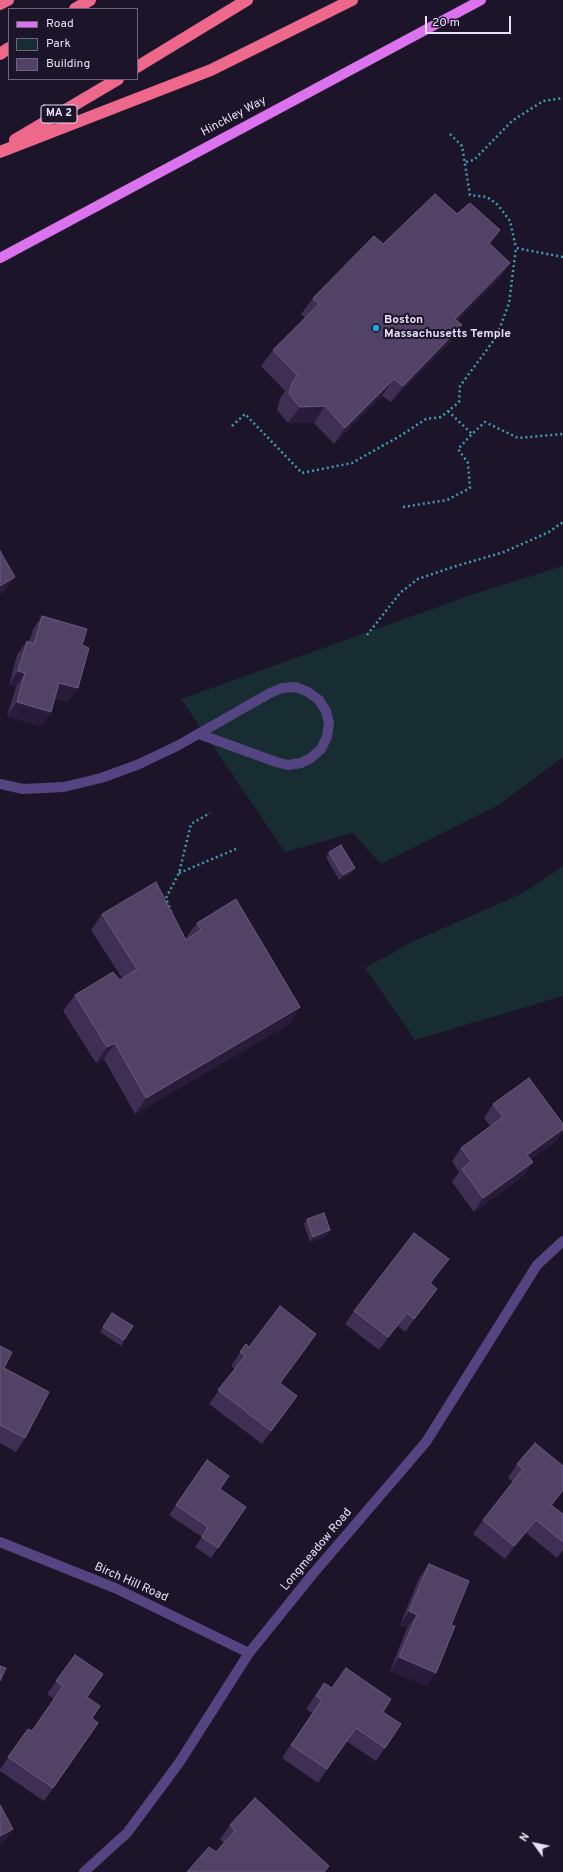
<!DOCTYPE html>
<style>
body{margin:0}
#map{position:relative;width:563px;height:1872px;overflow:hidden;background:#1c1428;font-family:Overpass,sans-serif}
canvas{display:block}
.legend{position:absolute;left:8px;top:8px;width:130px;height:72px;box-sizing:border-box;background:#1c1428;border:1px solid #6e657c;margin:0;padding:5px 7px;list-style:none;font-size:12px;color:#e8dffb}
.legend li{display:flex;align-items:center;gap:8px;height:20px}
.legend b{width:20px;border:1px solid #6e657c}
.north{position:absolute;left:515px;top:1824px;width:40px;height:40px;-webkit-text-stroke:3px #1c1428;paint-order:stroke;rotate:303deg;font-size:11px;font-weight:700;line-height:16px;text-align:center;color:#e8dffb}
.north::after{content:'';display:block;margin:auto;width:14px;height:18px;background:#e8dffb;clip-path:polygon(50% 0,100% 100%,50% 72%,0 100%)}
.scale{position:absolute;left:425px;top:16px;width:86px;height:18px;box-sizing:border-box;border:2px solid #e8dffb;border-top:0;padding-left:5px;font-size:12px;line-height:14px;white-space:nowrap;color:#e8dffb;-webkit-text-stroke:3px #1c1428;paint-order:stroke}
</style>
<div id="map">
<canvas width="563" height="1872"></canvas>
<ul class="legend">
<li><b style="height:5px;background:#db72ee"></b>Road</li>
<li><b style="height:11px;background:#172d32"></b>Park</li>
<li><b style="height:11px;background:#514266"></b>Building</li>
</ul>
<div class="north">N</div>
<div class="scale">20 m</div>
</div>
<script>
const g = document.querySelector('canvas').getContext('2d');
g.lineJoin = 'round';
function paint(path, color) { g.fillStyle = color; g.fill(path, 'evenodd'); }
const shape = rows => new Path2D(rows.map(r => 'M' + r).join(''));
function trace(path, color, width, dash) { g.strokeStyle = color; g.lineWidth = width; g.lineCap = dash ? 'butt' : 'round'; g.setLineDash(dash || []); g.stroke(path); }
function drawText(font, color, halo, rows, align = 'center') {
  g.font = font + ' Overpass,sans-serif'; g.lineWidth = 4; g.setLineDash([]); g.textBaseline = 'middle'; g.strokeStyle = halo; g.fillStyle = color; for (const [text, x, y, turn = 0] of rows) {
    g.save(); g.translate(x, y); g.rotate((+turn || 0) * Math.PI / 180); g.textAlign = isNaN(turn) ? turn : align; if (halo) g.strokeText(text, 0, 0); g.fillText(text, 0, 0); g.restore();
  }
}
paint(shape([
 [563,566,563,757,497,806,381,864,353,833,285,852,181,699,477,593],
 [563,866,563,996,415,1040,365,968,412,942,523,893]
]), '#172d32');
trace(shape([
 [450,134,462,146,470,195,487,197,498,205,510,221,516,248],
 [466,162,474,160,512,121,543,101,563,98],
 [448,411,472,434,485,422,518,438,563,434],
 [232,426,245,414,302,473,352,463,400,436,426,419,441,417,459,402,460,386,497,336,509,303,516,248,563,257],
 [403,507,447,500,470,488,468,463,458,449,472,434],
 [367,635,400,593,418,579,453,567,504,552,549,532,563,522],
 [179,873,236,849],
 [171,912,166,898,179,873,191,824,210,813]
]), '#3f9daf', 2.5, [2, 3]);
trace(shape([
 [0,784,23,789,64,787,101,778,137,765,177,746,270,693,282,688,296,687,308,692,319,700,326,711,329,723,327,737,321,749,311,758,301,763,288,765,276,762,199,734],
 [0,1542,115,1588,249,1653],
 [84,1872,127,1833,179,1763,249,1653,312,1575,426,1442,537,1265,563,1241]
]), '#544482', 10);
trace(shape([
 [0,258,481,0]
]), '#db72ee', 10);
trace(shape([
 [0,4,8,0],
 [75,9,90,0],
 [0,54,9,48],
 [137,67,247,0],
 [15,140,118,79],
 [0,152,211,70,352,0]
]), '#ed688a', 12);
paint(shape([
 [457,214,490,244,510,263,499,279,457,321,450,342,391,402,382,396,334,444,314,423,288,423,277,410,280,399,285,391,261,366,273,350,305,318,301,314,313,298,383,244],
 [42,616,82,645,68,702,55,698,51,712,41,726,7,716,16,687,9,685,17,655,27,641,29,642,33,629],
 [329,852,351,874,339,880,326,857],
 [102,914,185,939,197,923,300,1007,289,1024,135,1114,104,1059,96,1063,63,1011,75,995,120,980,122,978,91,930],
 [493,1104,563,1124,563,1131,556,1141,531,1159,533,1162,523,1176,474,1212,452,1182,459,1172,452,1161,461,1148,490,1126,484,1118],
 [307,1219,327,1236,310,1242,304,1224],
 [439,1272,430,1284,437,1289,405,1332,398,1326,379,1350,345,1324,354,1311],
 [112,1313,124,1340,121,1346,100,1332],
 [246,1344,249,1347,307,1347,280,1383,288,1409,262,1444,209,1404,235,1369,231,1366],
 [0,1346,4,1368,25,1438,16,1452,0,1443],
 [207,1460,220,1489,246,1507,211,1558,195,1547,202,1537,169,1515],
 [517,1464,563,1466,563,1491,552,1506,563,1514,563,1550,557,1558,526,1533,505,1559,473,1534,483,1520,513,1482,508,1478],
 [429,1564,427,1686,390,1671,407,1628,400,1625,419,1578],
 [75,1655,87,1697,92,1718,98,1723,44,1801,0,1771,0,1769,28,1729,32,1731,54,1699,47,1694],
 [324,1683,332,1688,383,1712,401,1724,376,1761,346,1741,318,1783,282,1758,312,1713,306,1709],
 [230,1825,325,1872,216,1852,224,1843,220,1839]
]), '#3f2f54');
paint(shape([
 [500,230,489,247,489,243],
 [510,263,499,279,443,335,455,319],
 [462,325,450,342,391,402,403,386],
 [394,379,382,396,334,444,345,428],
 [325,406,314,423,288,423,300,407],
 [15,577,6,590,0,594,0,586],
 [18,671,25,673,16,687,9,685],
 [59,683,78,688,68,702,50,696],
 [17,702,51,712,41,726,7,716],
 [355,868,351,874,339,880,343,875],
 [300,1007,289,1024,135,1114,146,1098],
 [115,1043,104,1059,96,1063,107,1047],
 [563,1129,563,1131,556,1141,518,1169,527,1155],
 [533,1162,523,1176,474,1212,483,1198],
 [330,1230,327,1236,310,1242,313,1237],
 [449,1259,439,1272,420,1297,430,1283],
 [407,1313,398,1326,379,1350,388,1337],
 [297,1396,288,1409,262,1444,271,1431],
 [563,1490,563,1491,542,1518,551,1505],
 [536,1520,526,1533,505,1559,514,1546],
 [409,1611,417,1615,407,1628,400,1625],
 [399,1657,436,1673,427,1686,390,1671],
 [13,1829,4,1842,0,1844,0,1836]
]), '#291c3b');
const building = shape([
 [435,194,457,214,470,203,500,230,489,243,510,263,455,319,462,325,403,386,394,379,345,428,325,406,300,407,289,394,292,383,297,375,273,350,319,304,313,298,374,236,383,244,435,194],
 [0,551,15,577,0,586,0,551],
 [42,616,87,629,82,645,89,648,78,688,59,683,51,712,17,702,25,673,18,671,27,641,34,644,42,616],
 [341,845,355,868,343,875,329,852,341,845],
 [156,882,186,940,201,930,197,923,236,899,300,1007,146,1098,115,1043,107,1047,75,995,113,972,120,980,137,969,102,914,156,882],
 [529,1078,563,1124,563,1129,527,1155,533,1162,483,1198,462,1169,471,1161,461,1148,503,1117,493,1104,529,1078],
 [324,1213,330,1230,313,1237,307,1219,324,1213],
 [414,1233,449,1259,430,1283,437,1289,414,1319,407,1313,388,1337,354,1311,414,1233],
 [280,1306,316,1334,280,1383,297,1396,271,1431,218,1390,245,1356,240,1352,246,1344,249,1347,280,1306],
 [112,1313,133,1326,124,1340,103,1327,112,1313],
 [0,1346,12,1352,4,1368,49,1392,25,1438,0,1425,0,1346],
 [535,1443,563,1466,563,1490,551,1505,563,1514,563,1542,536,1520,514,1546,483,1520,523,1469,517,1464,535,1443],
 [207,1460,229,1476,220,1489,246,1507,218,1548,202,1537,208,1527,176,1505,207,1460],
 [429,1564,469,1581,451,1625,455,1626,436,1673,399,1657,417,1615,409,1611,429,1564],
 [75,1655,103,1674,87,1697,100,1706,92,1718,98,1723,53,1788,8,1757,28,1729,32,1731,63,1686,56,1681,75,1655],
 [0,1666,6,1668,0,1681,0,1666],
 [346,1668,391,1699,383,1712,401,1724,385,1748,356,1728,327,1769,291,1745,322,1700,316,1696,324,1683,332,1688,346,1668],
 [255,1798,329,1866,324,1872,187,1872,209,1847,216,1852,235,1831,230,1825,255,1798],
 [0,1805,13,1829,0,1836,0,1805]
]);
paint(building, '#514266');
trace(building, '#695b7d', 1);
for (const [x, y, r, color] of [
 [376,328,4,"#21a6e5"]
]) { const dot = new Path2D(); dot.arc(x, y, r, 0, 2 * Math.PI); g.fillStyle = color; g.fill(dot); trace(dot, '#1c1428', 1.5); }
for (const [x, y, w] of [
 [59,114,36]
]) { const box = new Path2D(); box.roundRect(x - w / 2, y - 9, w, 18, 3); g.fillStyle = '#1c1428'; g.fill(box); trace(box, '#e8dffb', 1); }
drawText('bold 11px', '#e8dffb', null, [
 ["MA 2",59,114]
]);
drawText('12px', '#e8dffb', '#1c1428', [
 ["Hinckley Way",234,117,-28],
 ["Longmeadow Road",317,1550,-50],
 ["Birch Hill Road",131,1583,24]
]);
drawText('bold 12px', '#e8dffb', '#1c1428', [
 ["Boston",384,321],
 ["Massachusetts Temple",384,335]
], 'left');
</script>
